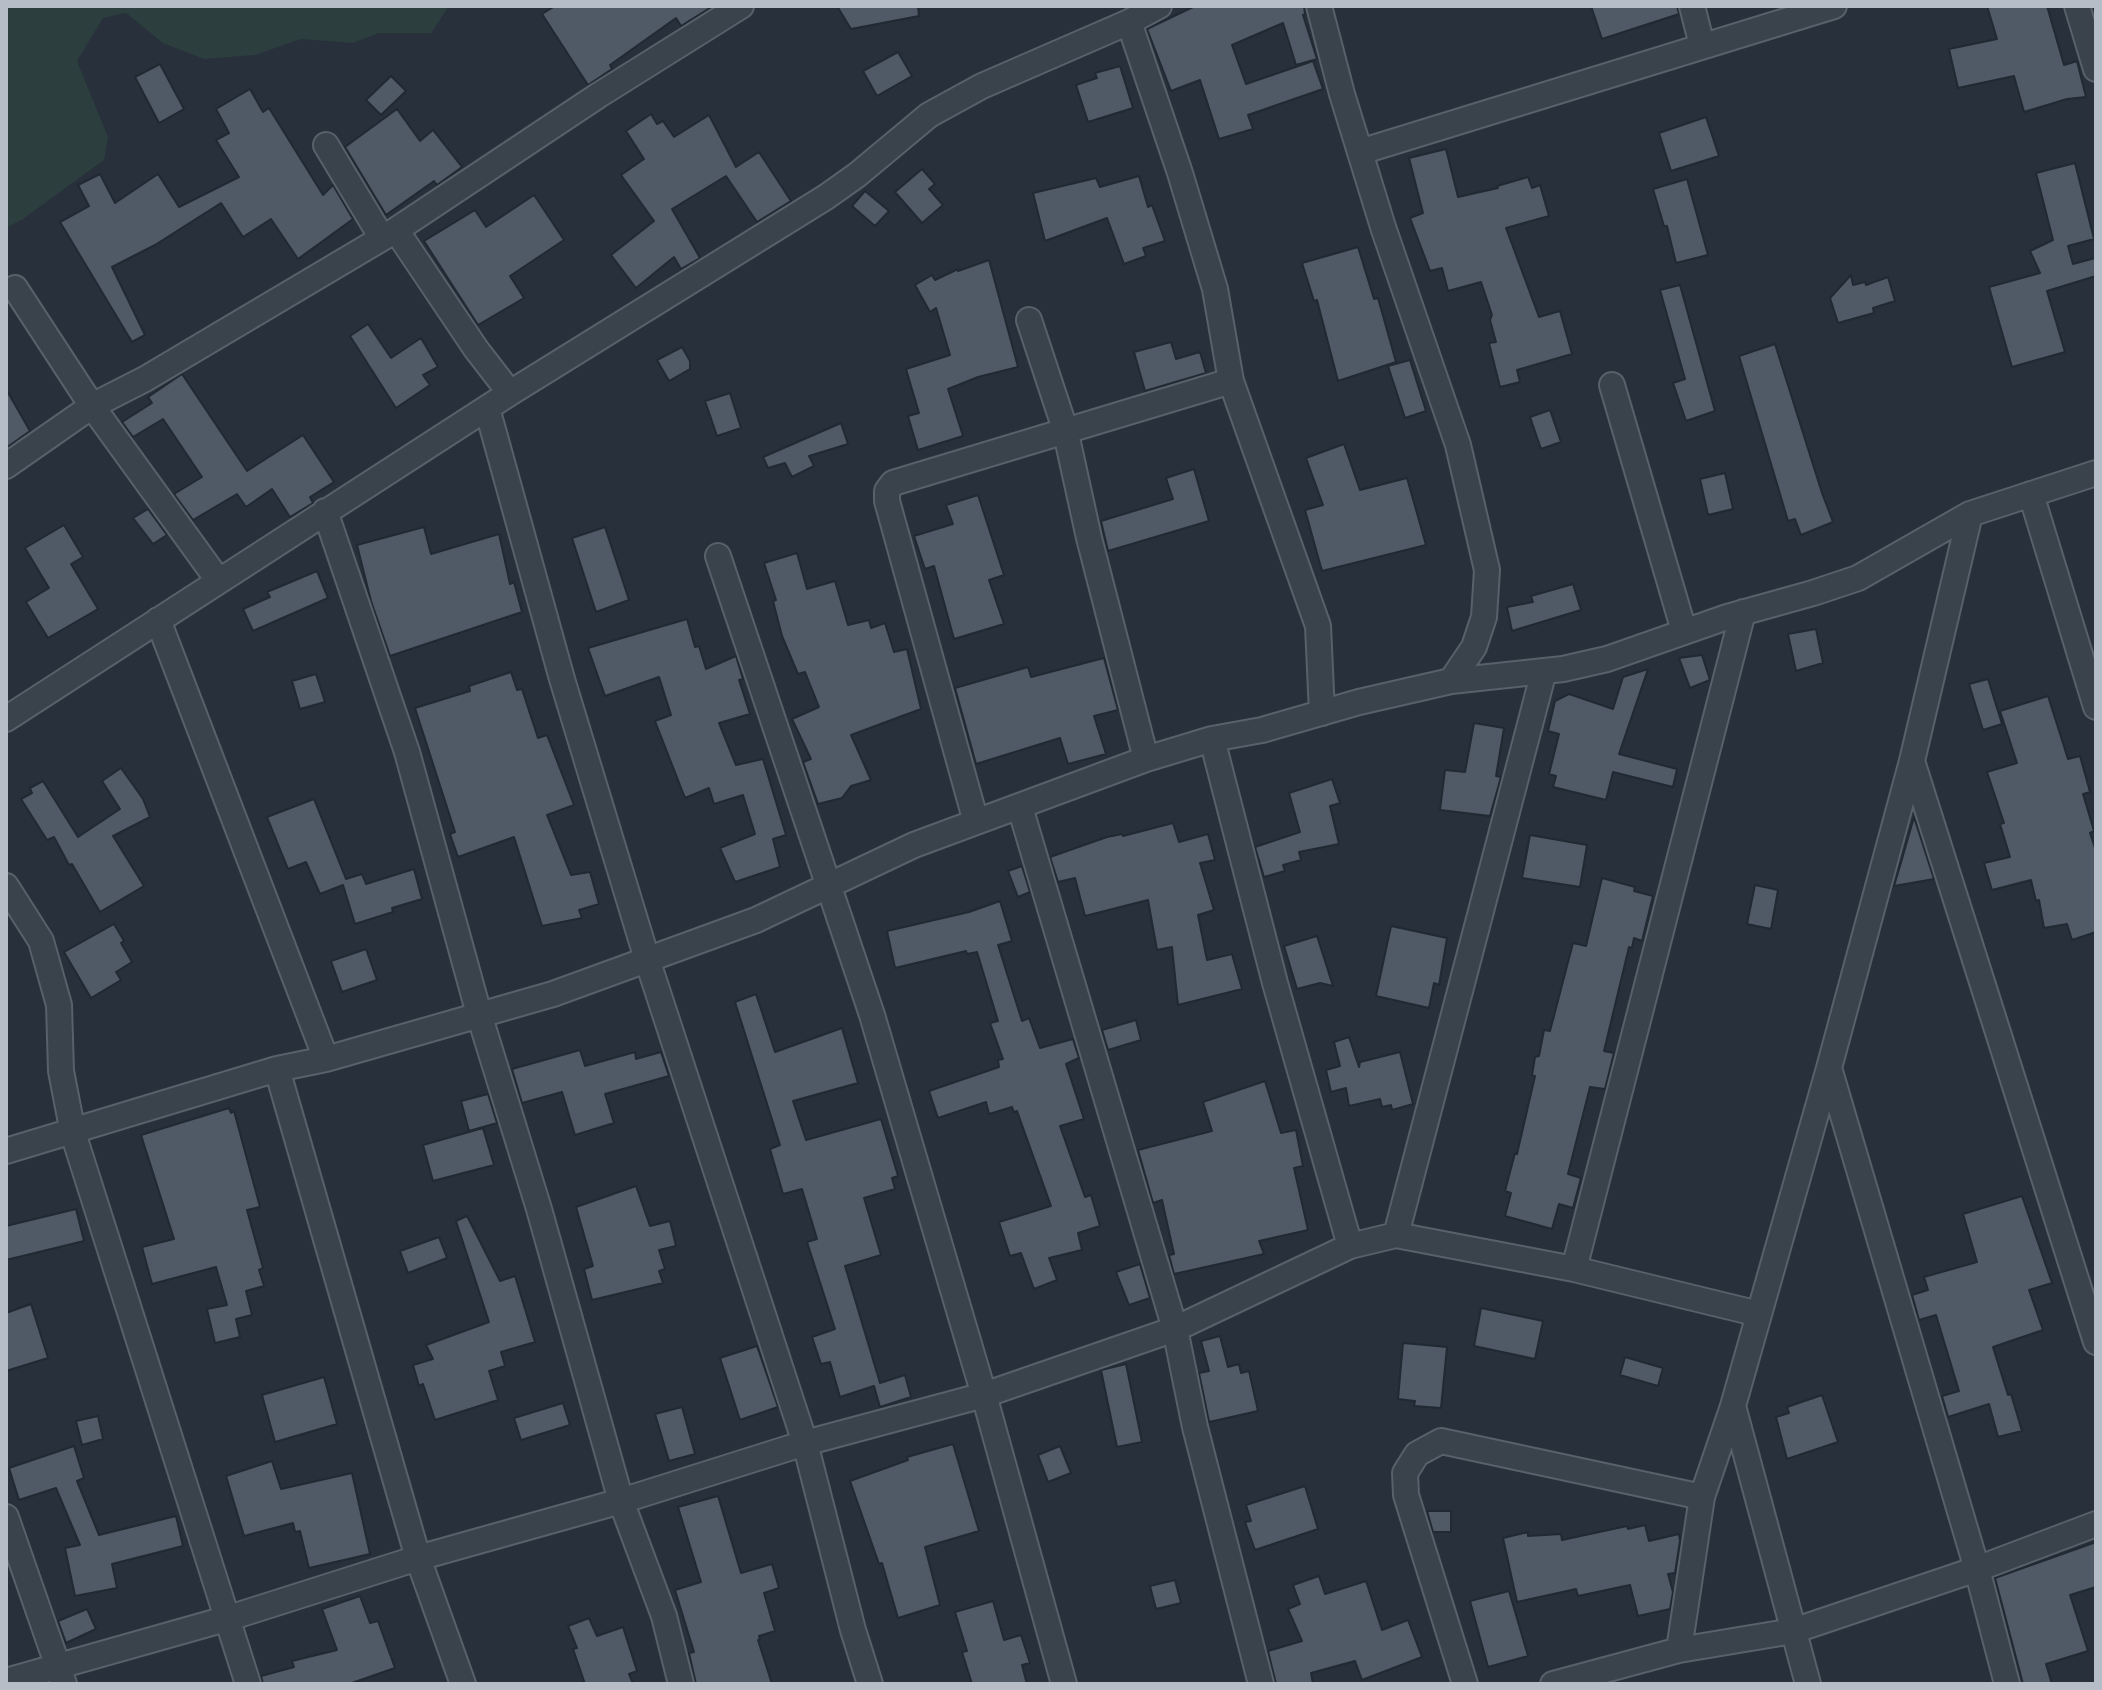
<!DOCTYPE html>
<style>
body{margin:0}
#map{position:relative;width:2102px;height:1690px;overflow:hidden;background:#27303b;font-family:Poppins,sans-serif}
canvas{display:block}
.frame{position:absolute;inset:0;border:8px solid #b6bdc7;pointer-events:none}
</style>
<div id="map">
<canvas width="2102" height="1690"></canvas>
<div class="frame"></div>
</div>
<script>
const g = document.querySelector('canvas').getContext('2d');
g.lineJoin = 'round';
function paint(path, color) { g.fillStyle = color; g.fill(path, 'evenodd'); }
const shape = rows => new Path2D(rows.map(r => 'M' + r).join(''));
function trace(path, color, width, dash) { g.strokeStyle = color; g.lineWidth = width; g.lineCap = dash ? 'butt' : 'round'; g.setLineDash(dash || []); g.stroke(path); }
paint(shape([
 [6,6,449,6,431,33,379,33,353,43,301,39,255,55,204,59,163,43,126,13,103,18,77,61,108,137,104,160,23,219,6,228]
]), '#2c3e3e');
const building = shape([
 [555,6,713,6,681,26,676,18,610,65,612,69,588,85,542,14,555,6],
 [837,6,918,6,919,16,851,29,837,6],
 [1195,6,1304,6,1305,14,1303,15,1317,59,1296,65,1283,23,1232,45,1246,84,1313,61,1323,89,1248,115,1253,129,1219,139,1200,80,1171,91,1147,29,1195,6],
 [1591,6,1677,6,1679,14,1602,39,1591,6],
 [1987,6,2047,6,2064,65,2077,61,2086,97,2067,99,2024,112,2014,76,1958,88,1949,49,1997,39,1987,6],
 [898,52,912,76,877,96,863,71,898,52],
 [160,64,184,109,159,123,135,77,160,64],
 [1120,66,1133,108,1088,122,1076,85,1097,78,1095,73,1120,66],
 [391,76,406,91,381,115,366,100,391,76],
 [250,89,263,112,269,108,323,195,333,185,353,219,298,259,271,219,243,237,221,203,155,245,112,267,145,335,132,342,60,222,89,206,78,185,100,174,115,203,158,174,179,207,239,177,216,140,229,133,216,109,250,89],
 [397,109,420,141,433,130,462,167,437,185,434,181,386,215,345,147,397,109],
 [651,114,657,124,663,121,674,137,709,115,736,167,759,152,791,201,757,222,726,176,672,209,700,258,681,269,674,257,636,288,611,255,654,221,621,175,644,159,626,131,651,114],
 [1706,117,1719,156,1671,171,1659,133,1706,117],
 [1446,149,1458,197,1498,188,1497,186,1528,177,1532,188,1540,185,1549,216,1506,228,1539,317,1560,311,1572,354,1517,370,1520,382,1500,387,1489,343,1496,342,1490,320,1492,315,1481,282,1448,291,1442,268,1430,271,1410,218,1423,213,1409,158,1446,149],
 [2075,163,2094,239,2068,246,2073,264,2095,258,2096,276,2047,291,2065,352,2012,367,1989,287,2040,273,2030,251,2053,240,2036,173,2075,163],
 [922,169,935,184,929,189,943,205,922,223,895,192,922,169],
 [1139,176,1148,207,1152,205,1165,241,1143,248,1146,256,1124,264,1107,218,1045,241,1033,193,1096,178,1100,187,1139,176],
 [1687,179,1708,255,1676,263,1667,226,1664,226,1653,189,1687,179],
 [865,191,889,211,875,226,852,206,865,191],
 [534,195,564,240,510,276,524,298,478,325,424,241,475,210,486,227,534,195],
 [1358,247,1374,299,1378,298,1396,362,1338,381,1317,300,1314,301,1302,263,1358,247],
 [989,260,1018,367,978,377,948,389,963,436,918,450,908,416,919,413,906,369,950,355,936,308,930,312,915,285,932,275,935,280,958,269,958,271,989,260],
 [1851,275,1853,285,1865,282,1866,285,1888,277,1895,301,1873,308,1874,313,1838,323,1830,298,1851,275],
 [1680,285,1715,411,1686,421,1673,383,1685,379,1660,290,1680,285],
 [368,324,391,358,421,338,438,367,423,375,430,385,396,408,350,336,368,324],
 [1171,342,1176,359,1200,352,1206,373,1145,391,1134,352,1171,342],
 [1775,344,1822,493,1833,522,1801,535,1795,519,1788,521,1739,356,1775,344],
 [682,347,690,361,690,369,669,381,657,360,682,347],
 [1410,360,1426,411,1405,418,1388,366,1410,360],
 [182,374,247,471,303,435,334,482,310,497,313,503,290,517,272,489,246,507,237,494,193,520,174,494,202,477,163,419,133,437,122,422,152,403,148,397,182,374],
 [6,389,30,431,6,448,6,389],
 [730,393,741,428,717,436,705,401,730,393],
 [1550,410,1561,442,1541,449,1530,417,1550,410],
 [841,423,848,444,809,456,814,466,792,477,785,463,768,468,763,457,841,423],
 [1344,444,1360,490,1407,478,1426,545,1322,571,1305,510,1323,505,1306,458,1344,444],
 [1194,469,1209,521,1108,551,1101,521,1173,499,1166,478,1194,469],
 [1725,473,1733,509,1708,515,1700,479,1725,473],
 [978,495,1004,575,989,580,1004,624,954,639,934,566,925,569,914,536,953,524,946,505,978,495],
 [148,509,167,535,153,544,133,518,148,509],
 [64,525,83,557,71,564,98,609,48,638,26,602,49,588,25,548,64,525],
 [424,527,431,554,499,534,510,584,514,582,522,612,390,656,371,601,357,545,424,527],
 [605,527,629,600,596,612,572,538,605,527],
 [797,553,807,589,835,581,848,625,869,620,871,628,885,623,894,652,907,649,921,709,851,735,871,780,851,786,842,798,818,804,803,762,811,759,792,719,819,707,805,672,798,674,782,636,773,601,776,600,764,563,797,553],
 [317,571,328,598,253,631,243,609,270,597,267,592,317,571],
 [1573,584,1581,610,1512,631,1507,607,1533,602,1531,596,1573,584],
 [687,619,695,647,699,646,706,669,736,656,743,679,739,680,750,714,719,723,736,765,763,759,786,835,773,839,780,867,735,882,720,848,755,834,743,795,714,804,709,788,685,798,655,721,671,715,659,677,605,696,588,648,687,619],
 [1816,629,1823,663,1796,671,1788,634,1816,629],
 [1702,655,1710,680,1690,688,1679,658,1702,655],
 [1104,658,1118,710,1094,716,1106,754,1068,764,1060,738,976,764,955,688,1028,667,1031,677,1104,658],
 [1648,669,1619,754,1677,769,1673,787,1613,772,1606,800,1553,787,1556,776,1549,774,1559,734,1548,731,1555,701,1569,694,1613,709,1623,677,1648,669],
 [511,672,517,690,522,689,538,738,547,735,574,805,547,815,571,875,590,872,599,904,579,910,582,918,542,926,514,837,458,857,450,834,455,832,415,708,470,691,469,686,511,672],
 [316,674,325,702,300,709,292,681,316,674],
 [1988,679,2002,724,1983,730,1969,684,1988,679],
 [2048,696,2068,759,2080,756,2090,792,2083,794,2094,831,2090,833,2096,851,2096,932,2072,940,2067,924,2044,928,2039,900,2036,901,2031,880,1992,890,1984,863,2010,857,2000,824,2004,823,1987,772,2017,763,2000,711,2048,696],
 [1474,723,1504,728,1496,776,1501,777,1490,816,1440,810,1445,770,1465,772,1474,723],
 [121,768,143,799,150,817,113,836,144,886,100,912,72,864,69,865,54,837,47,840,21,799,32,793,30,788,43,781,78,837,120,809,102,781,121,768],
 [1332,779,1340,803,1330,806,1339,844,1299,852,1301,860,1283,865,1285,871,1264,877,1255,847,1300,832,1289,793,1332,779],
 [314,799,346,879,362,874,366,884,414,869,422,899,392,908,393,912,355,924,343,885,320,894,306,862,288,869,267,817,314,799],
 [1914,817,1934,879,1894,886,1902,859,1914,817],
 [1173,823,1179,842,1208,834,1215,860,1200,863,1214,910,1198,915,1207,960,1232,954,1242,989,1178,1005,1172,947,1157,950,1148,900,1085,916,1075,878,1058,882,1050,857,1107,837,1122,834,1123,836,1173,823],
 [1530,835,1587,845,1580,887,1522,878,1530,835],
 [1022,866,1030,892,1018,897,1008,871,1022,866],
 [1602,878,1635,887,1634,891,1653,896,1642,941,1634,938,1632,948,1629,947,1604,1051,1614,1053,1605,1089,1590,1087,1568,1174,1581,1178,1573,1208,1559,1204,1552,1229,1505,1216,1511,1193,1505,1191,1515,1153,1517,1154,1535,1076,1532,1075,1535,1057,1539,1056,1544,1030,1550,1031,1573,943,1586,946,1602,878],
 [1755,885,1778,890,1771,929,1747,924,1755,885],
 [1000,901,1012,941,998,945,1022,1021,1029,1018,1040,1048,1073,1039,1079,1058,1066,1064,1084,1119,1060,1126,1085,1197,1091,1195,1100,1226,1078,1233,1082,1250,1049,1258,1057,1280,1034,1289,1021,1253,1010,1256,999,1222,1051,1206,1017,1111,1014,1112,1012,1107,989,1114,986,1102,938,1118,929,1091,999,1067,998,1060,1003,1059,990,1023,998,1021,977,952,967,954,966,951,895,968,887,931,969,912,1000,901],
 [114,924,124,941,121,943,132,962,116,972,121,980,91,998,64,952,114,924],
 [1391,926,1447,938,1439,985,1434,983,1429,1008,1376,996,1391,926],
 [1317,936,1333,986,1320,983,1297,989,1284,946,1317,936],
 [366,949,377,980,342,992,331,961,366,949],
 [756,994,775,1052,842,1028,858,1083,793,1101,806,1140,881,1119,898,1176,892,1178,895,1189,864,1198,881,1255,845,1266,880,1383,905,1375,911,1397,880,1407,874,1386,840,1397,830,1362,821,1364,812,1337,835,1329,807,1242,817,1239,802,1189,783,1194,770,1149,780,1145,735,1002,756,994],
 [1136,1020,1141,1040,1108,1050,1102,1030,1136,1020],
 [1349,1037,1359,1067,1360,1062,1400,1052,1413,1104,1392,1110,1391,1105,1382,1107,1380,1099,1349,1106,1346,1088,1331,1092,1326,1070,1340,1066,1334,1042,1349,1037],
 [580,1050,585,1066,635,1052,636,1059,661,1052,669,1076,605,1094,614,1123,575,1135,562,1092,522,1103,512,1069,580,1050],
 [1265,1081,1281,1133,1296,1130,1303,1166,1294,1168,1308,1230,1259,1241,1264,1254,1174,1274,1169,1255,1174,1254,1162,1200,1153,1203,1138,1150,1212,1131,1203,1102,1265,1081],
 [488,1094,497,1123,469,1131,461,1101,488,1094],
 [229,1108,231,1113,234,1111,260,1207,247,1210,263,1268,259,1270,264,1286,246,1291,252,1315,236,1319,240,1337,215,1343,207,1309,227,1305,216,1267,152,1284,142,1247,174,1239,141,1135,229,1108],
 [483,1128,494,1165,433,1181,423,1145,483,1128],
 [636,1186,650,1226,670,1221,676,1246,659,1250,665,1269,659,1271,663,1283,592,1300,584,1269,593,1266,576,1207,636,1186],
 [2022,1196,2052,1283,2029,1290,2043,1330,1993,1347,2008,1395,2011,1394,2022,1431,1998,1437,1989,1404,1948,1417,1942,1396,1959,1391,1936,1315,1919,1320,1912,1295,1928,1290,1924,1277,1977,1262,1963,1214,2022,1196],
 [76,1209,84,1241,6,1260,6,1226,76,1209],
 [467,1216,500,1281,515,1276,535,1342,501,1352,505,1366,489,1371,498,1400,435,1420,423,1384,419,1386,413,1365,433,1359,426,1345,489,1322,456,1221,467,1216],
 [439,1237,447,1258,408,1273,400,1251,439,1237],
 [1140,1264,1150,1298,1129,1305,1116,1272,1140,1264],
 [31,1304,48,1358,6,1371,6,1313,31,1304],
 [1481,1308,1543,1321,1535,1359,1474,1346,1481,1308],
 [1220,1336,1228,1367,1239,1364,1241,1373,1249,1371,1258,1411,1209,1422,1199,1373,1209,1371,1201,1341,1220,1336],
 [1403,1343,1447,1347,1441,1408,1414,1406,1415,1401,1398,1399,1403,1343],
 [757,1346,778,1407,740,1420,720,1358,757,1346],
 [1625,1357,1663,1368,1658,1386,1620,1375,1625,1357],
 [1126,1364,1142,1442,1117,1447,1101,1370,1126,1364],
 [324,1377,337,1424,275,1442,262,1395,324,1377],
 [1822,1395,1838,1442,1787,1459,1776,1417,1789,1413,1787,1407,1822,1395],
 [563,1403,570,1425,521,1440,514,1418,563,1403],
 [682,1407,695,1454,669,1461,655,1414,682,1407],
 [98,1416,103,1439,82,1445,76,1421,98,1416],
 [953,1444,979,1531,925,1547,940,1605,898,1618,882,1563,879,1564,850,1481,908,1460,907,1457,953,1444],
 [74,1446,84,1478,77,1481,99,1535,176,1516,183,1546,112,1564,117,1588,75,1596,65,1548,80,1545,56,1488,19,1500,9,1468,74,1446],
 [1060,1446,1071,1473,1048,1482,1038,1455,1060,1446],
 [272,1461,281,1489,352,1473,370,1554,309,1568,300,1531,295,1532,293,1523,244,1536,226,1476,272,1461],
 [1305,1486,1318,1529,1255,1550,1245,1522,1251,1521,1246,1505,1305,1486],
 [718,1496,741,1573,772,1564,779,1588,764,1593,775,1631,759,1636,760,1640,758,1640,772,1684,696,1684,689,1653,694,1652,675,1590,701,1582,678,1507,718,1496],
 [1427,1511,1451,1511,1451,1532,1433,1532,1427,1511],
 [1645,1525,1649,1541,1679,1534,1680,1541,1675,1573,1668,1574,1673,1592,1670,1609,1638,1616,1630,1585,1578,1596,1576,1589,1517,1602,1503,1538,1528,1532,1528,1536,1561,1534,1562,1540,1627,1526,1628,1529,1645,1525],
 [2096,1542,2096,1587,2070,1595,2088,1651,2046,1664,2052,1684,2023,1684,1995,1578,2096,1542],
 [1319,1576,1325,1594,1366,1581,1382,1630,1408,1620,1422,1657,1362,1680,1355,1661,1311,1673,1313,1684,1276,1684,1268,1651,1302,1641,1288,1609,1300,1604,1293,1585,1319,1576],
 [1175,1580,1181,1603,1156,1609,1150,1586,1175,1580],
 [1509,1591,1528,1656,1488,1667,1470,1601,1509,1591],
 [360,1596,370,1623,378,1621,395,1668,349,1684,263,1684,261,1676,294,1667,292,1661,337,1650,322,1609,360,1596],
 [993,1601,1004,1640,1021,1635,1030,1663,1022,1665,1027,1684,972,1684,962,1652,967,1651,955,1612,993,1601],
 [87,1609,96,1629,66,1643,58,1621,87,1609],
 [589,1618,597,1636,623,1627,637,1671,629,1674,633,1684,585,1684,573,1649,577,1648,568,1626,589,1618]
]);
paint(building, '#505a67');
trace(building, '#212933', 2);
const minor = shape([
 [1319,6,1342,94,1383,227,1458,445,1487,570,1484,617,1474,647,1451,681],
 [1692,6,1702,45],
 [2077,6,2096,69],
 [1129,22,1180,173,1215,289,1231,381,1318,626,1322,713],
 [326,145,382,238],
 [1360,152,1834,6],
 [396,230,476,349,510,393],
 [15,288,92,406,218,580],
 [1029,320,1065,429,1089,538,1146,759],
 [1612,385,1684,631],
 [487,408,562,679,647,959,805,1443,853,1630,870,1684],
 [6,466,92,406,145,379,396,230,599,95,741,6],
 [2031,494,2096,707],
 [325,511,407,752,479,1014,539,1209,621,1501,664,1616,681,1684],
 [718,556,872,1015,984,1395,1064,1684],
 [1743,612,1574,1269,1759,1314],
 [158,620,326,1059],
 [1544,671,1396,1235,1574,1269],
 [6,719,510,393,826,197,857,175,929,115,982,86,1129,22,1159,6],
 [1212,739,1275,983,1350,1246],
 [1912,761,2096,1342],
 [1020,807,1175,1329,1195,1427,1261,1684],
 [976,822,887,501,887,491,893,483,1231,381],
 [6,886,41,941,59,1005,61,1071,73,1133,248,1684],
 [1829,1068,1977,1569,2007,1684],
 [277,1069,418,1558,463,1684],
 [6,1151,277,1069,326,1059,553,994,756,920,914,845,1146,759,1212,739,1262,730,1359,702,1451,681,1563,669,1607,659,1727,617,1813,593,1858,578,1970,514,2096,473],
 [1733,1406,1808,1684],
 [6,1517,64,1684],
 [1679,1650,1702,1497,1733,1406,1829,1068,1912,761,1970,514],
 [6,1681,229,1618,418,1558,621,1501,805,1443,984,1395,1175,1329,1350,1246,1396,1235],
 [1465,1684,1406,1495,1405,1473,1417,1454,1441,1441,1702,1497],
 [1553,1684,1679,1650,1793,1631,1977,1569,2096,1524]
]);
trace(minor, '#58606a', 28);
trace(minor, '#3a424c', 24);
</script>
